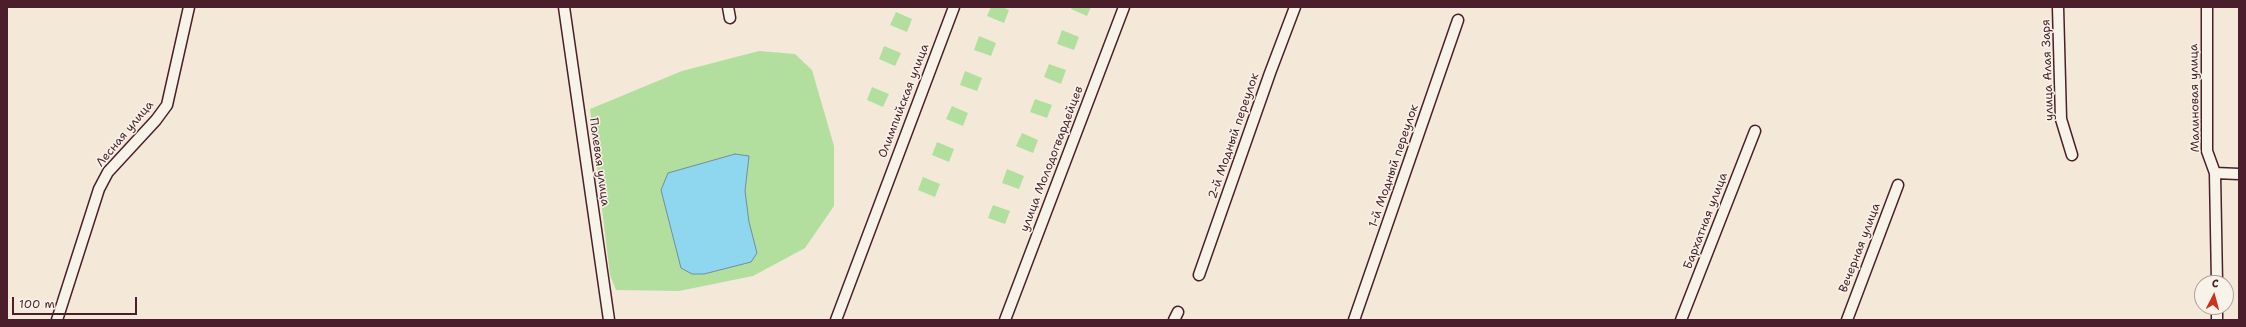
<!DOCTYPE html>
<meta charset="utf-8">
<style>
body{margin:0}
#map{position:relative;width:2246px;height:327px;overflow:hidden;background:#f4e9d8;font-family:"Shantell Sans",sans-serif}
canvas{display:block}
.frame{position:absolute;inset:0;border:8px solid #4a1f2b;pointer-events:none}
.north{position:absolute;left:2194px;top:275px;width:40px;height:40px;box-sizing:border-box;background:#f7f3e8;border:1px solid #b29e9c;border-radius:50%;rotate:6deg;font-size:11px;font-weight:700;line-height:16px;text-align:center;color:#4a1f2b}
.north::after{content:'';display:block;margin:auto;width:14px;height:18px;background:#c8321e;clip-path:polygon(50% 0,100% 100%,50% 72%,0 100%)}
.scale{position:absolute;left:12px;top:297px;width:125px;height:18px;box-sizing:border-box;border:2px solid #4a1f2b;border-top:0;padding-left:5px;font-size:12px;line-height:14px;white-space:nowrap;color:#4a1f2b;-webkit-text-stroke:3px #f7f3e8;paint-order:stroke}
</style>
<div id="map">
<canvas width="2246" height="327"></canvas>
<div class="frame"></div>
<div class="north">С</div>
<div class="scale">100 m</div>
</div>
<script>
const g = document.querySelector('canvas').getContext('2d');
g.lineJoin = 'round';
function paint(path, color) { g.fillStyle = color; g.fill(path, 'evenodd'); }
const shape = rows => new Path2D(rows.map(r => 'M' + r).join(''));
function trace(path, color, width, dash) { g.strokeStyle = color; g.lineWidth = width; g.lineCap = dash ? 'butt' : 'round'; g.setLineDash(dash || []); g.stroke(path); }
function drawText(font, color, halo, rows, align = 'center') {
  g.font = font + ' "Shantell Sans",sans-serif'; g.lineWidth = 3; g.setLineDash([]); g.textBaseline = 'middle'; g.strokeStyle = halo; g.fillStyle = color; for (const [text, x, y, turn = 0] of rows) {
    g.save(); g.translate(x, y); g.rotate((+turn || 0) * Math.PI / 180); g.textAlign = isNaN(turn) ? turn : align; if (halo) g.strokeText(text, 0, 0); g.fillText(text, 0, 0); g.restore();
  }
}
paint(shape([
 [991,7,1002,7,1009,10,1004,23,987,16],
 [1072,7,1091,7,1087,16,1071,9],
 [896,12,912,19,907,32,890,25],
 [1062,30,1079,37,1074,50,1057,44],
 [979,36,996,43,991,56,974,50],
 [884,46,901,53,895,66,879,59],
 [759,51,795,54,812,70,834,146,834,206,805,248,753,276,679,291,616,290,610,275,590,109,682,71],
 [1049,64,1066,70,1061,84,1044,77],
 [965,71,982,78,977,91,960,85],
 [872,87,889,94,883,107,867,100],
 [1035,99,1052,105,1047,118,1030,112],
 [952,106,968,113,963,126,946,119],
 [1022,133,1038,140,1033,153,1016,146],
 [937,142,954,149,949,162,932,155],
 [1007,169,1024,176,1019,189,1002,183],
 [923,177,940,184,935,197,918,190],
 [993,205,1010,211,1005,224,988,218]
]), '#b2df9e');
const water = shape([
 [735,154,749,156,745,191,749,222,757,253,751,262,704,274,692,274,681,268,661,190,668,173,735,154]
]);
paint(water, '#8ed7ef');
trace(water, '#738da1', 1);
const minor = shape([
 [564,7,609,320],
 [728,7,730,18],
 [2058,7,2061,119,2072,155],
 [2207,7,2207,151,2215,173,2217,283],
 [2215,173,2239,174],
 [1199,275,1270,73,1295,7],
 [2217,307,2217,320],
 [57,320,99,189,108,172,156,120,167,105,189,7],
 [836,320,954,7],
 [1005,320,1124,7],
 [1174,320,1178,312],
 [1354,320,1458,20],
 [1681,320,1755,131],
 [1847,320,1898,185]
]);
trace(minor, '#4a1f2b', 13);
trace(minor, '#f7f3e8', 10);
drawText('12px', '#4a1f2b', '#f7f3e8', [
 ["улица Алая Заря",2048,70,-92],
 ["Малиновая улица",2195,98,-91],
 ["Олимпийская улица",904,101,-69],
 ["Лесная улица",125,134,-50],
 ["2-й Модный переулок",1234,136,-71],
 ["улица Молодогвардейцев",1052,159,-69],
 ["Полевая улица",599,162,82],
 ["1-й Модный переулок",1394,166,-71],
 ["Бархатная улица",1706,221,-69],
 ["Вечерная улица",1860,248,-69]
]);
</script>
